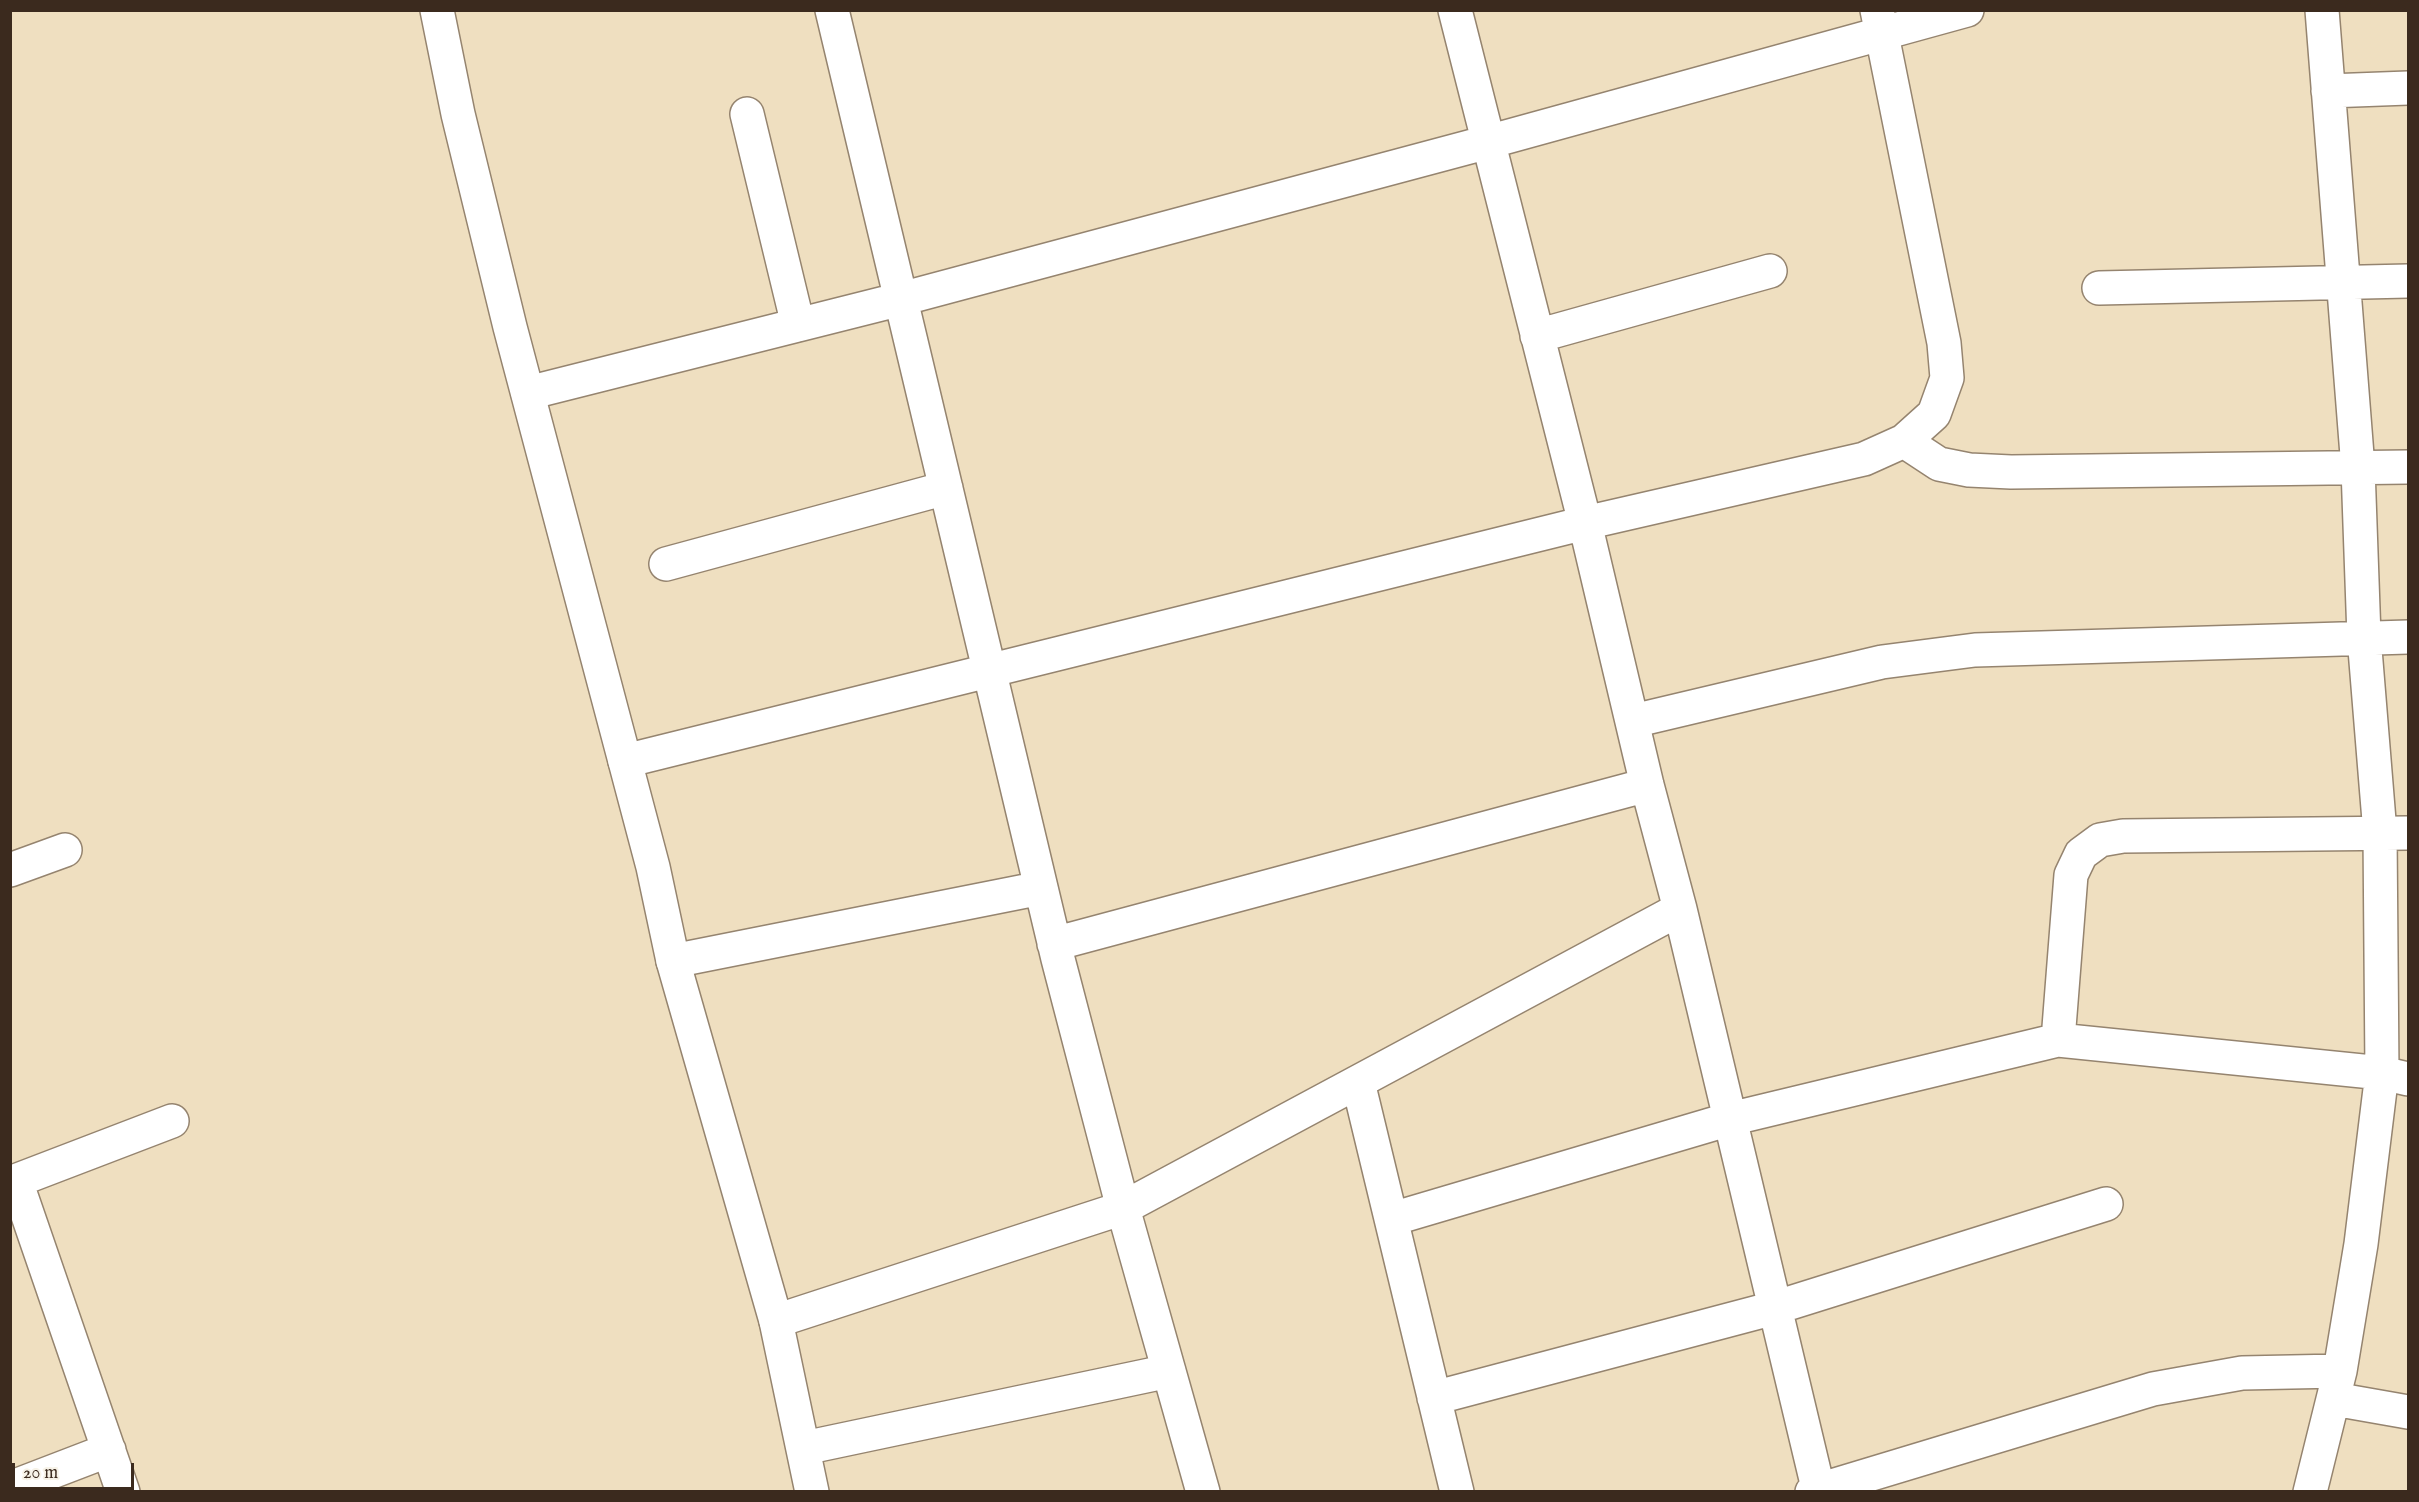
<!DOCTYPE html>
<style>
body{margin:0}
#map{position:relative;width:2419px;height:1502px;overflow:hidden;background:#efdfc0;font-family:"IM FELL English",serif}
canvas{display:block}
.frame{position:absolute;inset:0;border:12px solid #3b2a1e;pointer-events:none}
.scale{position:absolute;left:12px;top:1463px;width:122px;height:27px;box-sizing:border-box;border:3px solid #3b2a1e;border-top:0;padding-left:8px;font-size:18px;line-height:21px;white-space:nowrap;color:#3b2a1e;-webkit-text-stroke:4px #f7f3e8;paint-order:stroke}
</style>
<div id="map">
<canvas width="2419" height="1502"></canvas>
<div class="frame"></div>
<div class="scale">20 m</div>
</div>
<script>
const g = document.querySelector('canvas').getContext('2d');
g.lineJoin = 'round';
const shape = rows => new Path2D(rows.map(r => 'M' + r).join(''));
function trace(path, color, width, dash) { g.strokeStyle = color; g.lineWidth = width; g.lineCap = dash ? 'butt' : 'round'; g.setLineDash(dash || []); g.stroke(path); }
const minor = shape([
 [832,10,1058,959,1123,1208,1203,1492],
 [1455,10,1585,523,1647,785,1680,909,1819,1492],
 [2328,91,2408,88],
 [747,114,798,325],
 [2099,288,2408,281],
 [1537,336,1770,271],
 [528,393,901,299,1488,142,1967,10],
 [1904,441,1939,464,1969,470,2011,472,2408,467],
 [666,564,946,488],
 [1633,721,1882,662,1975,650,2408,637],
 [625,761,1585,523,1864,459,1904,441,1934,414,1947,378,1944,343,1877,10],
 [10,870,65,850],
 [1054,944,1647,785],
 [673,961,1041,888],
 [2058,1040,2071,875,2081,854,2100,840,2123,836,2408,833],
 [1358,1082,1457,1492],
 [16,1181,123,1492],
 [10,1183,172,1121],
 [1392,1219,1730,1119,2058,1040,2382,1073,2408,1079],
 [776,1321,1123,1208,1680,909],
 [1434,1398,1774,1308,2106,1204],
 [2334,1399,2408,1412],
 [804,1448,1169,1371],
 [10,1488,109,1450],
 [1812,1492,2153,1389,2242,1373,2340,1371],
 [2310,1492,2340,1371,2361,1244,2382,1073,2380,833,2364,637,2358,468,2322,10]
]);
const tertiary = shape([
 [437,10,458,114,510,327,653,867,673,961,776,1321,812,1492]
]);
trace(minor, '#95846f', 36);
trace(tertiary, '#95846f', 36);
trace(minor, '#fff', 33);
trace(tertiary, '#fff', 33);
</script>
